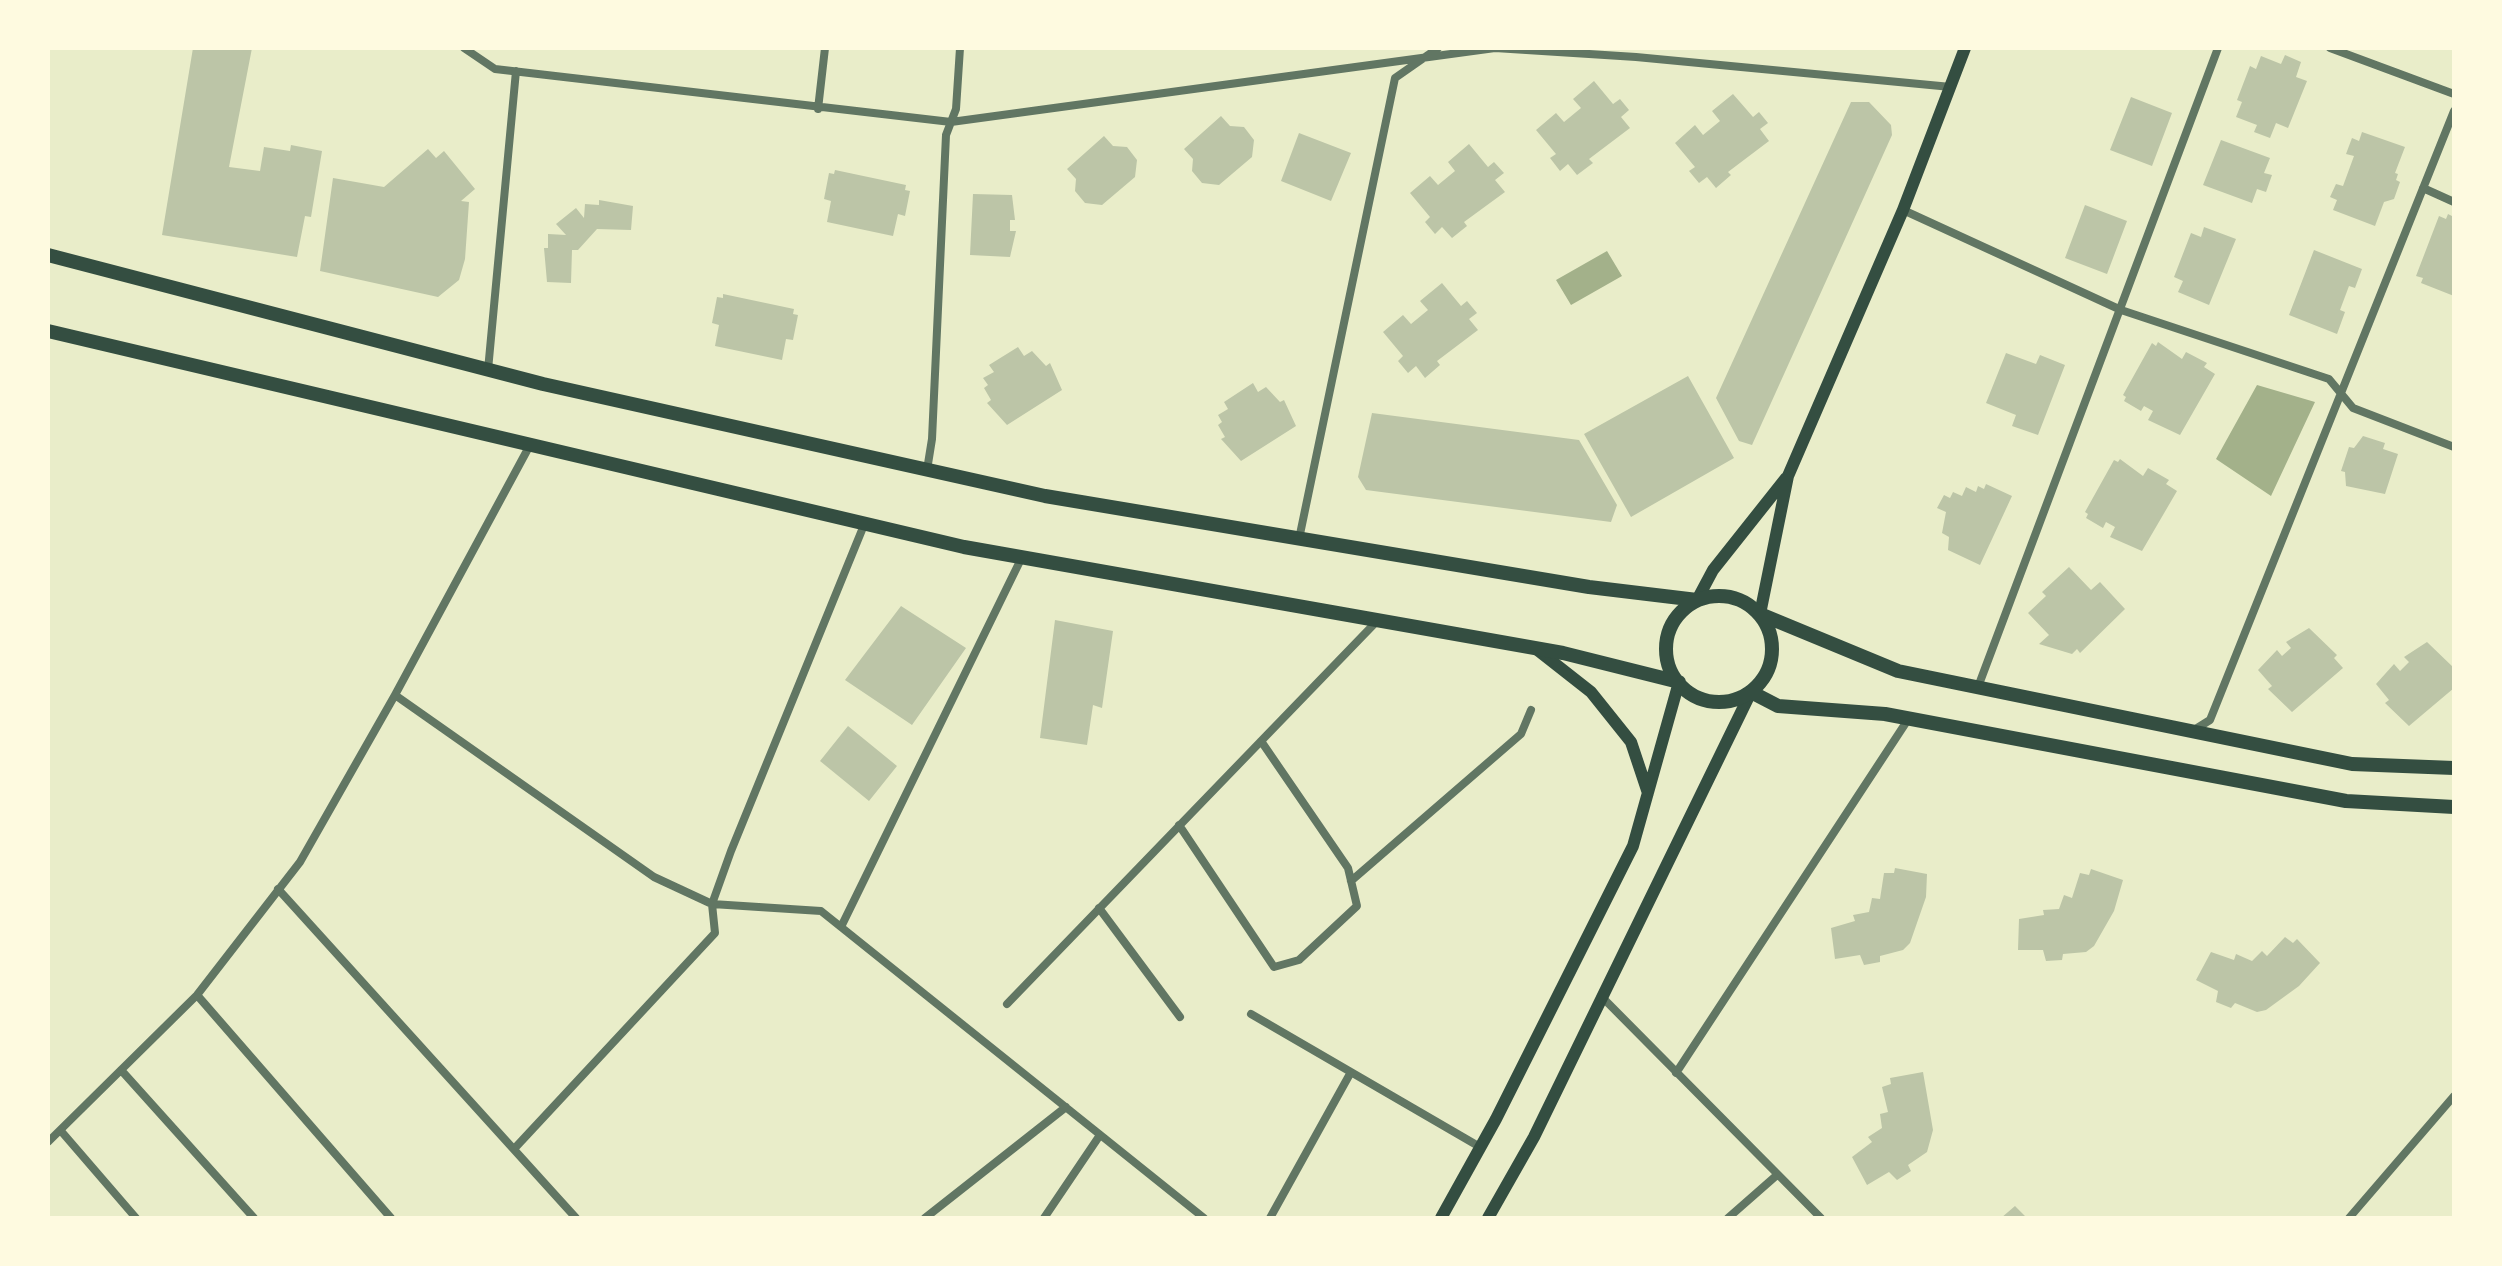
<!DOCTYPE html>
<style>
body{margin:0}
#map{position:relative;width:2502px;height:1266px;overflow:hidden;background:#e9edc9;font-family:"Nunito Sans",sans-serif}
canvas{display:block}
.frame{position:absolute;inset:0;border:50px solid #fefae0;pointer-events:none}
</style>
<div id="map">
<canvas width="2502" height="1266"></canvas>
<div class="frame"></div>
</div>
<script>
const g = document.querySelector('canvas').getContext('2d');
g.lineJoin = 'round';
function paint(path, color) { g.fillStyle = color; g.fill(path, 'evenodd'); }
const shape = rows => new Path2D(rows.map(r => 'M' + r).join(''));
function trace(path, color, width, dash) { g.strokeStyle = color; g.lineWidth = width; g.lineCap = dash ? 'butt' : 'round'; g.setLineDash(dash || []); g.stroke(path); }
paint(shape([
 [1607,251,1622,276,1571,305,1556,280],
 [2257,385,2315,402,2271,496,2216,459]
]), '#a3b18a');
paint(shape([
 [193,48,252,48,229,167,260,171,264,147,290,151,291,145,322,151,311,217,305,216,297,257,162,235],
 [2285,55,2301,62,2296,77,2307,81,2288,128,2276,123,2270,138,2254,132,2257,125,2236,117,2242,102,2237,100,2250,66,2256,69,2261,56,2281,64],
 [1594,81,1613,104,1620,99,1629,110,1621,117,1630,128,1589,159,1593,163,1577,175,1568,164,1560,171,1550,158,1556,154,1536,130,1556,113,1564,122,1581,108,1573,99],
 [1733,94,1753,117,1759,112,1768,123,1760,129,1769,141,1728,172,1731,175,1716,188,1707,177,1699,183,1689,171,1695,167,1675,143,1695,125,1703,135,1720,121,1712,111],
 [2131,97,2172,113,2152,166,2110,150],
 [1851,102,1869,102,1891,125,1892,135,1752,445,1739,441,1716,398],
 [1221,116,1230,126,1244,127,1254,140,1252,157,1219,185,1202,183,1192,171,1193,159,1184,149],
 [2362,132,2405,147,2395,173,2398,174,2396,180,2400,182,2394,199,2384,202,2375,226,2333,210,2337,200,2330,197,2336,184,2343,186,2354,156,2346,154,2352,138,2359,141],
 [1299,133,1351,153,1331,201,1281,181],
 [1104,136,1113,146,1127,147,1137,160,1135,177,1102,205,1085,203,1075,191,1076,179,1067,169],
 [2221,140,2270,158,2264,173,2272,175,2266,192,2257,189,2252,203,2203,185],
 [1469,144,1488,167,1494,162,1504,173,1495,180,1505,192,1464,222,1467,226,1452,238,1442,227,1435,234,1425,222,1430,217,1410,193,1430,176,1438,185,1455,171,1448,162],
 [428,149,436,158,444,151,475,189,461,201,469,202,465,259,459,280,438,297,320,271,333,178,384,187],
 [835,170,906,185,905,190,910,191,905,216,898,214,893,236,827,222,831,201,824,199,829,173,834,174],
 [973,194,1012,195,1015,220,1010,220,1010,231,1016,231,1010,257,970,255],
 [599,200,633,206,631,230,597,229,578,250,572,250,571,283,547,282,544,248,548,248,548,234,566,235,556,224,576,208,584,218,585,204,599,205],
 [2085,205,2127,221,2107,274,2065,258],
 [2448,214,2454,217,2454,296,2421,283,2423,278,2416,276,2439,216,2446,219],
 [2204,227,2236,239,2209,305,2178,292,2183,281,2174,277,2191,233,2201,237],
 [2314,250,2362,269,2355,288,2349,286,2340,310,2345,312,2337,334,2289,315],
 [1442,283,1461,306,1467,301,1477,313,1469,319,1478,330,1437,361,1440,365,1425,378,1416,366,1408,373,1398,361,1403,356,1383,332,1403,315,1411,324,1428,310,1420,301],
 [723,294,794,309,793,314,798,315,793,340,786,339,782,360,715,346,719,325,712,323,717,297,723,298],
 [2158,342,2182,359,2186,352,2207,363,2204,367,2215,374,2180,435,2148,420,2153,411,2144,406,2141,411,2124,401,2126,397,2123,395,2152,343,2156,346],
 [1018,347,1024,356,1032,351,1046,366,1050,363,1062,390,1007,425,987,403,991,400,984,388,988,385,983,378,994,372,989,365],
 [2006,353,2036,364,2040,355,2065,365,2038,435,2012,426,2016,415,1986,403],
 [1688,376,1734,458,1631,517,1584,434],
 [1253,383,1258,392,1266,387,1280,402,1284,400,1296,426,1241,461,1221,439,1225,437,1218,425,1222,422,1218,415,1228,409,1224,402],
 [1372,413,1579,440,1617,505,1611,522,1366,490,1358,477],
 [2363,436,2385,443,2383,449,2398,454,2385,494,2346,486,2345,472,2341,471,2349,447,2354,448],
 [2120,459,2143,476,2148,468,2169,480,2166,484,2177,491,2142,551,2110,537,2115,527,2106,522,2103,528,2086,518,2088,514,2085,512,2114,460,2118,462],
 [1986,484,2012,496,1980,565,1948,550,1949,537,1942,533,1946,512,1937,508,1944,495,1950,498,1953,492,1962,496,1966,487,1976,492,1978,486,1984,489],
 [2069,567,2091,590,2100,582,2125,609,2080,653,2077,649,2072,654,2039,644,2049,635,2028,613,2046,596,2042,592],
 [901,606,966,648,912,725,845,680],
 [1055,620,1113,631,1102,708,1093,705,1087,745,1040,738],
 [2309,628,2337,655,2334,658,2343,668,2292,712,2268,689,2272,686,2258,670,2277,650,2282,656,2291,648,2286,642],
 [2427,642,2454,668,2454,688,2409,726,2385,703,2389,700,2376,684,2394,664,2400,671,2409,662,2404,657],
 [848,726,897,766,869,801,820,761],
 [1895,868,1927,874,1926,897,1910,943,1903,950,1880,956,1880,962,1864,965,1860,955,1835,959,1831,928,1855,921,1853,915,1869,912,1872,898,1880,899,1884,873,1894,873],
 [2091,869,2123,880,2114,911,2094,946,2086,952,2063,954,2062,960,2046,961,2043,950,2018,950,2019,919,2044,915,2043,910,2059,909,2064,895,2072,898,2080,873,2089,875],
 [2285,937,2293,943,2297,939,2320,963,2299,986,2266,1010,2257,1012,2235,1003,2231,1008,2216,1002,2218,991,2196,980,2211,952,2234,960,2236,954,2252,961,2262,951,2267,956],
 [1923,1072,1933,1130,1927,1152,1908,1165,1911,1171,1897,1180,1889,1172,1867,1185,1852,1157,1872,1142,1868,1137,1882,1128,1880,1114,1888,1112,1882,1087,1891,1084,1890,1078],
 [2015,1206,2027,1218,2001,1218]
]), '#bcc5a7');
trace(shape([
 [464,48,495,69,951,122,1495,48,1636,57,1951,87],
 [2330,48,2454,94],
 [818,109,825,48],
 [2423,188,2454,202],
 [1903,210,2121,310,2329,379,2353,408,2454,447],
 [488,370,516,71],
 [927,470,932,439,946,135,956,109,960,48],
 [1299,539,1395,78,1438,48],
 [1978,687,2218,48],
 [395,695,654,877,712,904,821,911,1204,1218],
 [2194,730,2210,720,2454,111],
 [1179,825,1274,967,1299,960,1357,906,1348,868,1261,741],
 [1351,881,1521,734,1531,710],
 [278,889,576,1218],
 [1099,908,1180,1017],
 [841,927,1022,557],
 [197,995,391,1218],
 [1601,996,1821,1218],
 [1007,1004,1379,619],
 [1251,1014,1480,1147],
 [121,1070,254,1218],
 [1676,1073,1909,718],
 [61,1131,136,1218],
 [48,1142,197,995,300,862,395,695,530,445],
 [514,1149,715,933,712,904,731,851,864,525],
 [925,1218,1066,1107],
 [1044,1218,1100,1135],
 [1270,1218,1351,1072],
 [1728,1218,1777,1175],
 [2349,1218,2454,1096]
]), '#617663', 8);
trace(shape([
 [1697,600,1713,570,1786,478],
 [1760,614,1788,476,1903,210,1965,48],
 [1535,648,1591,692,1631,742,1648,793],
 [1441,1218,1496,1119,1633,846,1679,682],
 [1488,1218,1534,1137,1751,692]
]), '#344e41', 12);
trace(shape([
 [48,255,543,384,1045,496,1589,587,1697,600],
 [48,331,964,547,1563,653,1679,682],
 '1666 649a53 53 0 1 1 106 0a53 53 0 1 1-106 0Z',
 [1760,614,1898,671,2352,764,2454,768],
 [1751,692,1778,706,1885,714,2346,801,2454,807]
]), '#344e41', 14);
</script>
